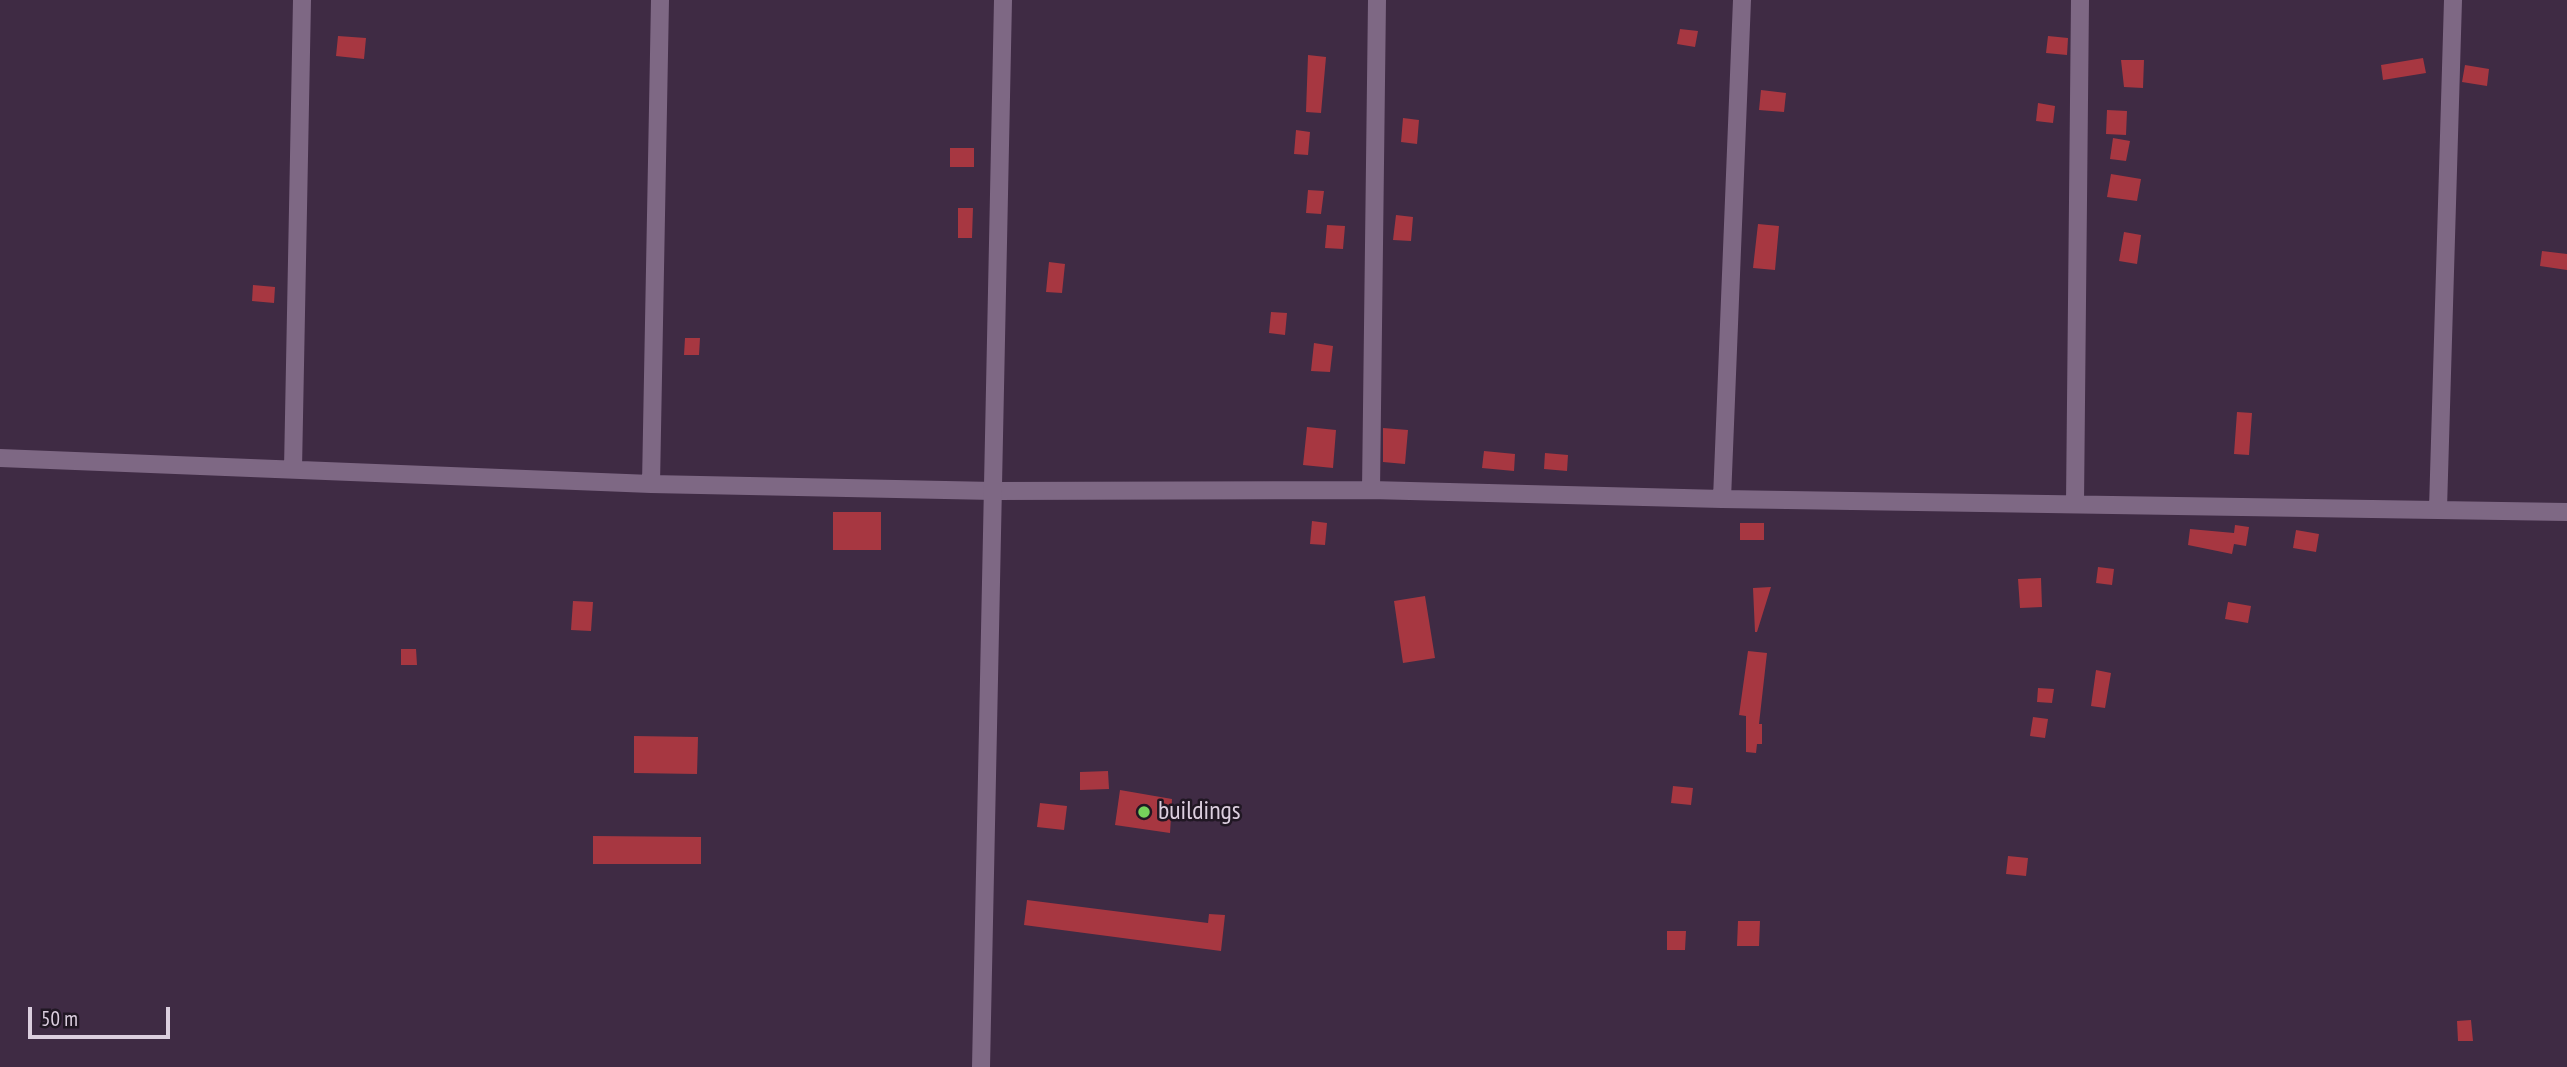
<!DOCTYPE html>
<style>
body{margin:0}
#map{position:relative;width:2567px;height:1067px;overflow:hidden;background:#3f2b44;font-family:"PT Sans Narrow",sans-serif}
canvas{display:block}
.scale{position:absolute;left:28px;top:1007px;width:142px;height:32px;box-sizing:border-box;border:4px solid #dccfdf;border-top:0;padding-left:9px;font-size:21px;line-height:24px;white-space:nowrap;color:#dccfdf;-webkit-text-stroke:5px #201723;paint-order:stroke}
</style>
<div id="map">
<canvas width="2567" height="1067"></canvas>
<div class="scale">50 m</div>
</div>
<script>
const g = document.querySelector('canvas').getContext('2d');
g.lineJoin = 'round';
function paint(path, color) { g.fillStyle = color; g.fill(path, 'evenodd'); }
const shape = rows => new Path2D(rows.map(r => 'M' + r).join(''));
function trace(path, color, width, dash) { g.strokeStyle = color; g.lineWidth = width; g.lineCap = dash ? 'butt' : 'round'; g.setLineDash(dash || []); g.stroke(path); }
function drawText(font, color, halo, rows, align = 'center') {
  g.font = font + ' "PT Sans Narrow",sans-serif'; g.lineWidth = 5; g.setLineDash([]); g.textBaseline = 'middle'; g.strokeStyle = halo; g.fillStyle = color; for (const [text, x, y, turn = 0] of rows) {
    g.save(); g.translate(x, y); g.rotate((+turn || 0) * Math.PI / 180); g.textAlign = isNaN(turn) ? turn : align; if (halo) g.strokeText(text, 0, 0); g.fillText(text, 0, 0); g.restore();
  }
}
paint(shape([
 [1680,29,1698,31,1695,47,1677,44],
 [338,36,366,38,364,59,336,56],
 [2048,36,2068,38,2067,55,2046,53],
 [1308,55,1326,57,1321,113,1306,112],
 [2423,58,2426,73,2383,80,2381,65],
 [2121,60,2144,60,2143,88,2124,87],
 [2465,65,2489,69,2487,86,2462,82],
 [1761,90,1786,93,1784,112,1759,110],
 [2038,103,2055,106,2053,123,2036,121],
 [2107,110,2127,111,2126,135,2106,134],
 [1403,118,1419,120,1417,144,1401,142],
 [1296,130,1310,132,1308,155,1294,154],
 [2113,138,2130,141,2126,161,2110,159],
 [950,148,974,148,974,167,950,167],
 [2111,174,2141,179,2137,201,2107,197],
 [1308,190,1324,191,1321,214,1306,213],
 [958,208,973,208,972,238,958,238],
 [1396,215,1413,217,1411,241,1393,240],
 [1758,224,1779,226,1775,270,1753,268],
 [1327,225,1345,226,1343,249,1325,248],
 [2124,232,2141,235,2137,264,2119,261],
 [2542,251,2567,254,2567,270,2540,266],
 [1049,262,1065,264,1062,293,1046,292],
 [253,285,275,287,274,303,252,301],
 [1271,312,1287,313,1285,335,1269,333],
 [685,338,700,338,699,355,684,355],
 [1314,343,1333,346,1330,372,1311,371],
 [2237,412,2252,413,2249,455,2234,454],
 [1307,427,1336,430,1333,468,1303,465],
 [1383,428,1408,430,1405,464,1383,462],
 [1484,451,1515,454,1514,471,1482,468],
 [1545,453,1568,455,1567,471,1544,469],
 [833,512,881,512,881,550,833,550],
 [1312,521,1327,523,1325,545,1310,544],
 [1740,523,1764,523,1764,540,1740,540],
 [2235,525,2249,527,2246,546,2234,544,2232,554,2188,545,2190,529,2234,533],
 [2296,530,2319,534,2316,552,2293,548],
 [2098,567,2114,569,2112,585,2096,583],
 [2041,578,2042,607,2020,608,2018,579],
 [1771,587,1757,632,1755,632,1753,588],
 [1425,596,1435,658,1403,663,1394,601],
 [573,601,593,602,591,631,571,630],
 [2228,602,2251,606,2248,623,2225,619],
 [401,649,416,649,417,665,401,665],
 [1748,651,1767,653,1759,724,1762,724,1762,744,1757,744,1756,753,1746,752,1746,716,1739,715],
 [2096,670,2111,673,2105,708,2091,706],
 [2038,688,2054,689,2052,703,2037,702],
 [2033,717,2048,719,2045,738,2030,736],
 [634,736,698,737,697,774,634,773],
 [1108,771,1109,789,1080,790,1080,772],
 [1673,786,1693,788,1691,805,1671,803],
 [1120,790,1172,799,1170,833,1115,825],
 [1040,803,1067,806,1064,830,1037,827],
 [593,836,701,837,701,864,593,864],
 [2008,856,2028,858,2026,876,2006,874],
 [1027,900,1208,923,1209,914,1225,915,1221,951,1024,925],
 [1738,921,1760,921,1759,946,1737,946],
 [1667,931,1686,931,1685,950,1667,950],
 [2471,1020,2473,1041,2458,1041,2457,1021]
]), '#a73741');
trace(shape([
 [0,458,651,484,994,491,1371,490,1722,499,2567,512],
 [293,469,302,0],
 [651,484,660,0],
 [1371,490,1377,0],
 [1722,499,1742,0],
 [2075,503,2080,0],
 [2438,509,2453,0]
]), '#7e6884', 18);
trace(shape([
 [981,1067,1003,0]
]), '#7e6884', 18);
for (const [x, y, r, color] of [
 [1144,812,7,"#75d25b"]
]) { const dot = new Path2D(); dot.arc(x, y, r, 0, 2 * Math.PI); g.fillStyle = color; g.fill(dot); trace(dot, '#201723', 2.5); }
drawText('26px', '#dccfdf', '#201723', [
 ["buildings",1158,812]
], 'left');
</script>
